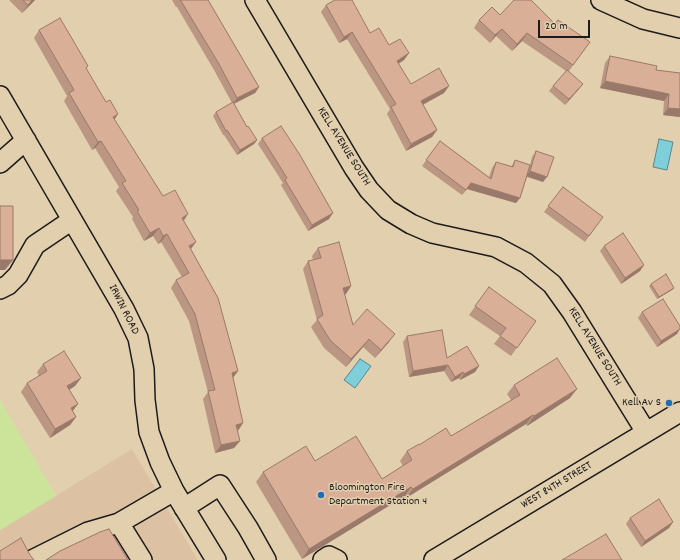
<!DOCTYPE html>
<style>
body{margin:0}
#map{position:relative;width:680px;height:560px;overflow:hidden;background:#e2cfad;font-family:Dekko,sans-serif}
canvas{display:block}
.scale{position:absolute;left:538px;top:20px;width:52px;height:18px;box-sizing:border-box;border:2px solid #1c1c1c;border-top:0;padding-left:5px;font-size:12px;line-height:14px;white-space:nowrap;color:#1c1c1c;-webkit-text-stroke:3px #e2cfad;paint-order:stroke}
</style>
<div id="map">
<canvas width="680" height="560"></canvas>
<div class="scale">20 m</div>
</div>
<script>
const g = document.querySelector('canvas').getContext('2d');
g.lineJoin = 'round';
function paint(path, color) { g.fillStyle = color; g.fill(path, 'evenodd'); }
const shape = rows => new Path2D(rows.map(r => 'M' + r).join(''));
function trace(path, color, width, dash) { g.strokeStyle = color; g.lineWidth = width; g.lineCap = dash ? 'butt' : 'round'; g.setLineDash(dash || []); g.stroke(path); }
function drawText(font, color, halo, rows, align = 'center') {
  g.font = font + ' Dekko,sans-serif'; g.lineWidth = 3; g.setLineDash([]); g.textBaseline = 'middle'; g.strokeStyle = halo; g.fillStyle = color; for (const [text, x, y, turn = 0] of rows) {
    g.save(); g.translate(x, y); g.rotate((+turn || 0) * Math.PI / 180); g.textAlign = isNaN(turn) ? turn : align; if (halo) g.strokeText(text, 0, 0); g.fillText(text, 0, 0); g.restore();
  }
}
paint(shape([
 [132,449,198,560,0,560,0,530]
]), '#dcc2a3');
paint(shape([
 [0,400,56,496,0,530]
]), '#cce49a');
const water = shape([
 [659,139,673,142,667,170,653,167,659,139],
 [360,359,371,366,355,388,344,380,360,359]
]);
paint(water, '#7fcfda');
trace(water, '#57878e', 1);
const minor = shape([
 [255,0,354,168,369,190,388,210,411,224,432,233,496,247,526,263,552,284,572,312,646,432],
 [601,0,643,19,680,28],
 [0,96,124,309,138,338,144,369,145,400,149,432,160,462,174,491,216,560],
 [0,163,26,140],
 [0,289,8,285,18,275,35,245,72,220],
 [184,508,220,485,248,528,266,560],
 [119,523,142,560],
 [32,560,88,532,119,523,174,491],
 [323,560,329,556,337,560],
 [434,560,680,412]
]);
trace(minor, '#1c1c1c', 22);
trace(minor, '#e2cfad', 19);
paint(shape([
 [9,0,35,0,22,13],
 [172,0,208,0,259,87,255,93,234,104,247,127,257,140,254,144,237,155,224,135,223,135,213,116,216,112,232,103,214,70,177,7,176,7],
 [326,5,389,45,409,53,404,60,398,64,411,84,449,86,444,93,423,105,437,130,432,137,406,151,387,114,390,109,347,39,339,43,321,12],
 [500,15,555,24,590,42,569,71,579,89,565,105,549,91,553,86,566,71,522,41,512,51,496,36,490,43,474,28,479,20],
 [39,30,88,66,86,69,114,119,163,196,184,220,191,249,238,371,233,378,237,431,240,441,234,448,215,453,203,399,208,392,189,321,171,288,176,280,182,277,161,242,158,244,153,236,144,241,132,219,133,217,116,191,119,187,95,148,92,150,64,101,67,96,34,38],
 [610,56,656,70,680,73,680,117,663,115,664,101,600,88,605,63],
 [262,138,329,219,308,231,281,185,283,183,258,144],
 [440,141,489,177,492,168,496,162,511,167,515,160,530,165,532,157,536,151,543,182,527,177,520,198,516,203,467,189,462,195,422,166],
 [563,187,603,217,585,242,544,212],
 [604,246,644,265,640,271,621,284,600,251],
 [318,248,351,286,346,294,344,294,353,325,389,342,375,358,363,347,346,367,324,348,311,327,317,320,303,269,308,261,313,260,312,256],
 [651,284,674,288,672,290,657,299,649,286],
 [489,287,536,321,511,356,494,344,500,336,469,315],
 [642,312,677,334,657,347,638,318],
 [407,336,447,358,479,366,475,372,460,380,459,378,451,382,444,371,409,377,403,342],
 [43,364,81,378,75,386,69,390,78,404,72,411,76,417,70,425,50,438,21,392,27,383,39,376,37,372],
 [514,385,570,398,527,426,526,424,406,498,405,496,302,559,256,482,263,472,315,461,382,479,403,466,400,461,407,451,419,445,451,436,511,400,507,394],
 [630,518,673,522,669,528,641,547,626,524]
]), '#bb9682');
paint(shape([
 [32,0,35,0,22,13,28,5],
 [502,29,490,43,495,35],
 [352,32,347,39,339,43,344,37],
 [527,33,522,41,512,51,517,44],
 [409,53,404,60,392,68,397,61],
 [605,81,669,94,664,101,600,88],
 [583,84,579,89,565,105,569,99],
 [449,86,444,93,416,108,421,101],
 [259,87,255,93,233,104,237,98],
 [668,108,680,109,680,117,663,115],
 [118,114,113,122,113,117],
 [437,130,432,137,406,151,411,144],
 [257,140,254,144,237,155,240,150],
 [101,141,95,148,92,150,98,142],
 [530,171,547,177,543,182,526,176],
 [471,183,520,198,516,203,467,189,462,195],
 [333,213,329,219,308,231,312,225],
 [188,214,183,222,182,218],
 [159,228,153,236,144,241,150,233],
 [167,234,161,242,158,244,163,236],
 [196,242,191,249,189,246],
 [0,260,13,260,5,270,0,270],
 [644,265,640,271,621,284,625,278],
 [351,286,346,294,337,296,343,288],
 [674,288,672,290,657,299,659,297],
 [680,329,677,334,657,347,661,341],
 [395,334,389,342,375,358,381,350],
 [369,339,363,347,346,367,351,359],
 [448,365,444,371,409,377,413,371],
 [479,366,475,372,460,380,464,374],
 [238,371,232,379,232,373],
 [463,372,459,378,451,382,455,377],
 [81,378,75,386,61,395,67,386],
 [577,389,570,398,527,426,534,416],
 [78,404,72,412,71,408],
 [533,415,526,424,406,498,413,489],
 [76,417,70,425,50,438,55,429],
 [243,423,238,431,236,425],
 [240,441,234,448,215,453,221,445],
 [411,487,405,496,302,559,309,549],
 [673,522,669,528,641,547,645,541]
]), '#997a6a');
const building = shape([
 [23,0,32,0,28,5,23,0],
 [180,0,208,0,259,87,237,98,219,64,181,1,180,0],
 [335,0,352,0,370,33,379,28,389,45,400,39,409,53,397,61,411,84,439,68,449,86,421,101,437,130,411,144,391,107,396,104,352,32,344,37,326,5,335,0],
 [514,0,531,0,555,24,558,20,590,42,573,65,527,33,517,44,502,29,495,35,479,20,492,7,500,15,514,0],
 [60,18,88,66,86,68,106,102,110,100,118,114,113,117,163,196,175,190,188,214,182,218,196,242,189,246,218,298,238,371,232,373,243,423,236,425,240,441,221,445,208,391,215,390,195,314,176,280,189,273,167,234,163,236,159,228,150,233,137,211,139,210,122,183,126,181,101,141,98,142,69,93,74,90,39,30,60,18],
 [610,56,657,66,656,70,680,73,680,109,668,108,669,94,605,81,610,56],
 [567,70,583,84,569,99,553,86,567,70],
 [233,102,247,127,248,126,257,140,240,150,227,130,226,131,216,112,233,102],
 [281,126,300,155,333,213,312,225,285,180,287,178,262,138,281,126],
 [440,141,491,179,496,162,513,167,515,160,530,165,520,198,471,183,466,190,426,160,440,141],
 [536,151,554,157,547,177,530,171,536,151],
 [563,187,603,217,589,236,548,206,563,187],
 [0,206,13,206,13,260,0,260,0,206],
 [623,233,644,265,625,278,604,246,623,233],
 [339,242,351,286,343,288,353,325,367,309,395,334,381,350,369,339,351,359,330,340,317,319,323,315,308,261,321,258,318,248,339,242],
 [666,274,674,288,659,297,651,284,666,274],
 [489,287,536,321,517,348,500,336,506,328,475,306,489,287],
 [663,299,680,326,680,329,661,341,642,312,663,299],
 [442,330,447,358,467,346,479,366,464,374,463,372,455,377,448,365,413,371,407,336,442,330],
 [64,351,81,378,67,386,78,404,71,408,76,417,55,429,27,383,47,371,43,364,64,351],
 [557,358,577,389,534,416,533,415,413,489,411,487,309,549,263,472,306,446,315,461,356,436,382,479,412,460,407,451,419,444,419,445,446,428,451,436,520,395,514,385,557,358],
 [659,499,673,522,645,541,630,518,659,499],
 [109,529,128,560,46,560,60,551,100,532,109,529],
 [606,534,622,560,562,560,606,534],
 [21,538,30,555,34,560,0,560,0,551,21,538]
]);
paint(building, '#daaf97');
trace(building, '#997a6a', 1);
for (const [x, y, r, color] of [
 [669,403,4,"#1f6fb2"],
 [321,495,4,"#1f6fb2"]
]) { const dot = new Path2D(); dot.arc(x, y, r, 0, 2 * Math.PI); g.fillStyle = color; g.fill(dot); trace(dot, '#e2cfad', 1.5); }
drawText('12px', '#1c1c1c', '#e2cfad', [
 ["KELL AVENUE SOUTH",343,147,58],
 ["IRWIN ROAD",123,310,63],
 ["KELL AVENUE SOUTH",594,347,58],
 ["WEST 84TH STREET",557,486,-31]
]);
drawText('12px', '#1c1c1c', '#e2cfad', [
 ["Kell Av S",661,403],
 ["Bloomington Fire",329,488,"left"],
 ["Department Station 4",329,502,"left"]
], 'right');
</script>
